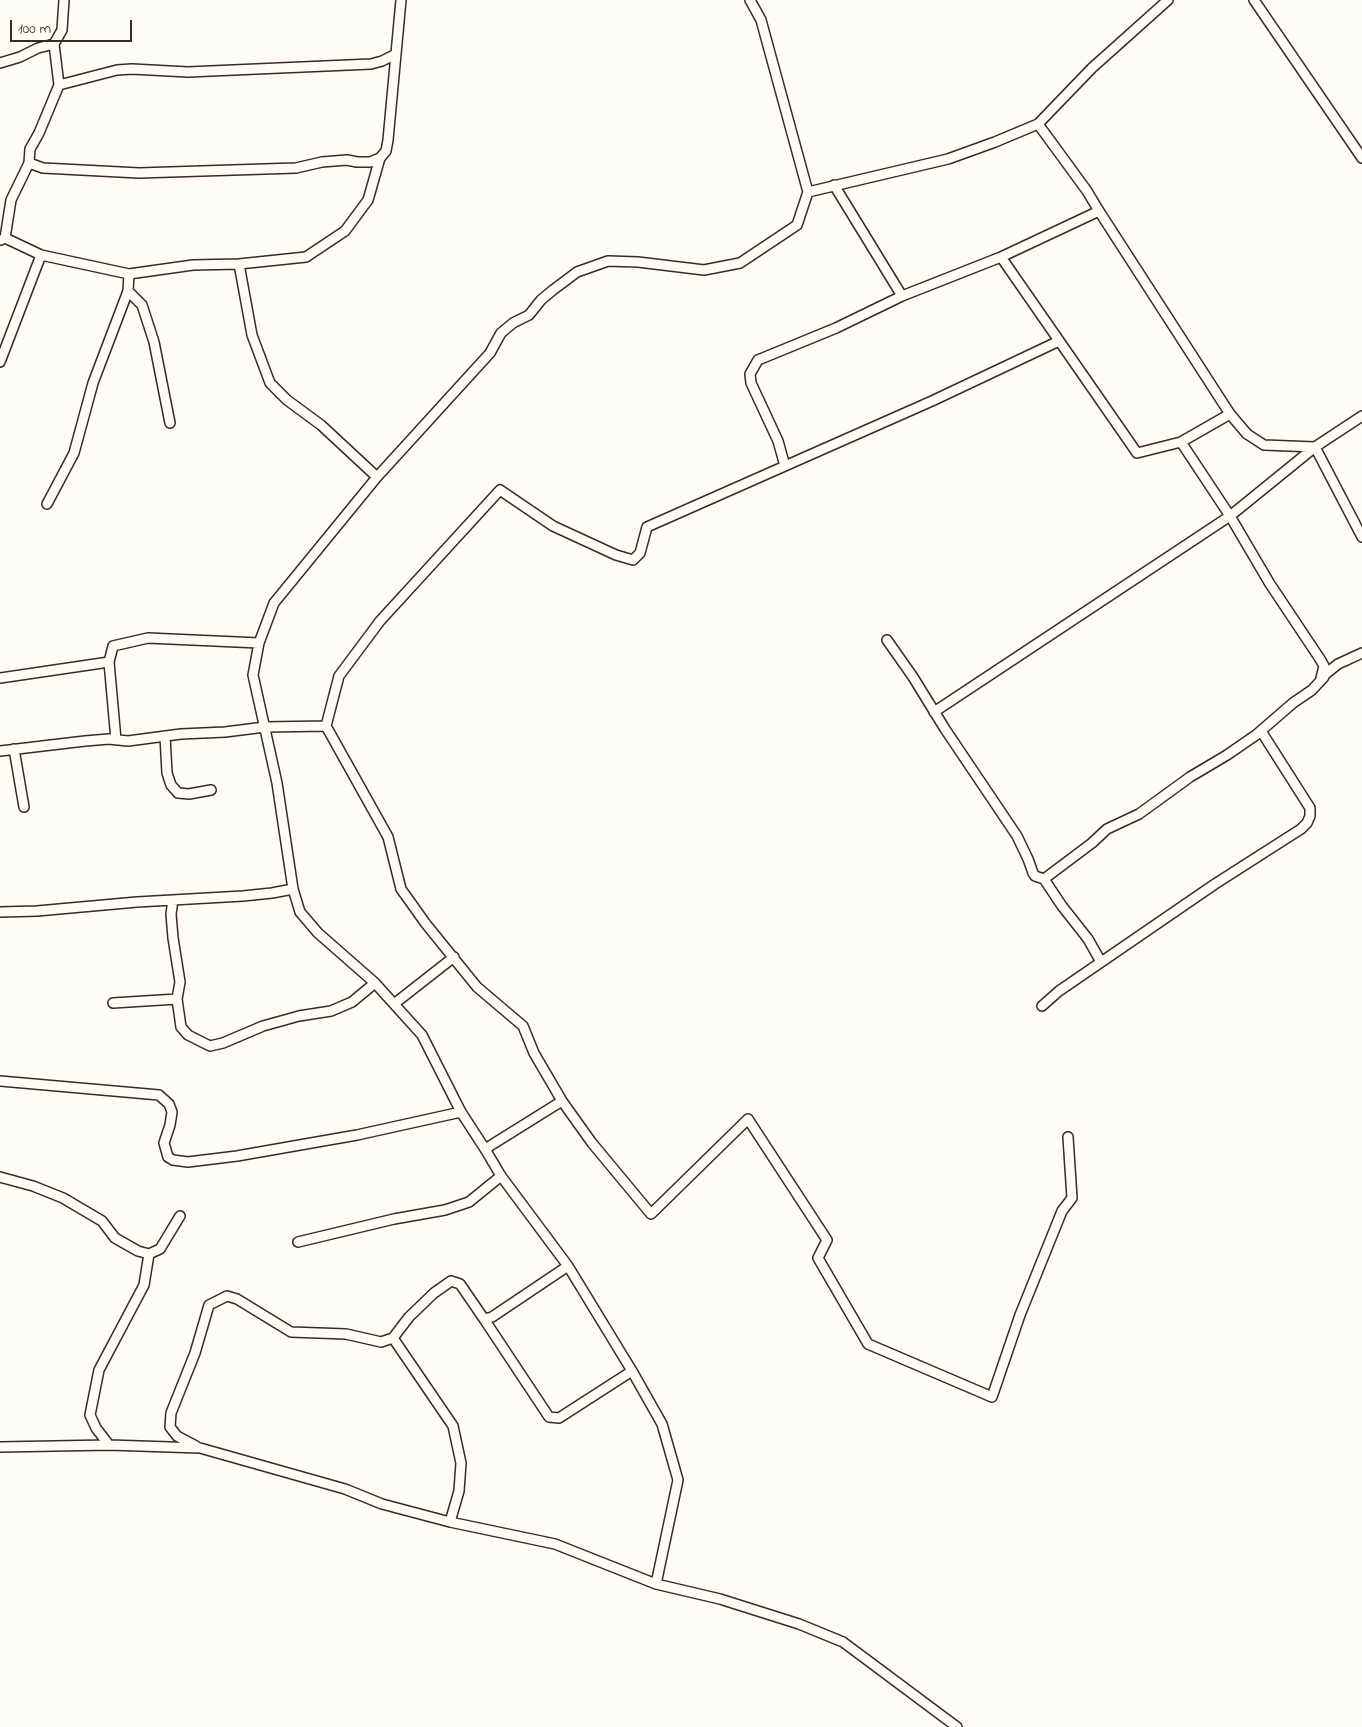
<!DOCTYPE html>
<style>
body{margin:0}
#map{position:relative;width:1362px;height:1727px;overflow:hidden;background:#fdfcf7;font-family:"Indie Flower",sans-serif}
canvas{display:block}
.scale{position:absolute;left:10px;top:20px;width:122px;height:22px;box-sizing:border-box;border:2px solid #3b2a1e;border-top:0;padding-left:6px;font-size:15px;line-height:18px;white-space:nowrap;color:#3b2a1e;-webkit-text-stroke:4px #fdfcf7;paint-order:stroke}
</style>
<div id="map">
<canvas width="1362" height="1727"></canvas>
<div class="scale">100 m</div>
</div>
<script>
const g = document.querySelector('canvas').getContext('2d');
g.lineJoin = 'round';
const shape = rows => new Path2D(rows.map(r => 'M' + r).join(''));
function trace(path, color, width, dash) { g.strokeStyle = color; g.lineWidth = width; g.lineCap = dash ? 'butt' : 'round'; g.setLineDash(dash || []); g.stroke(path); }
const street = shape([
 [64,0,62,30,54,44,59,85,39,133,30,149,29,163,43,168,139,173,296,168,322,162,347,160,357,162,370,162,380,158,386,151,388,140,401,0],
 [1254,0,1362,158],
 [0,63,20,57,38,48,54,44],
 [59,85,117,70,132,69,188,72,371,64,382,61,396,54],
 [1038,124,1087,191,1099,211,1230,414,1247,434,1264,445,1315,447,1362,416],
 [834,185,902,296],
 [808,192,948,159,995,142,1038,124,1092,68,1168,0],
 [5,238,41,255,129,274,193,265,239,264,306,257,345,231,368,200,380,158],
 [1,240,5,238,11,200,29,163],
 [1001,257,1137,453,1181,442,1230,414],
 [239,264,252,335,270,383,287,400,321,425,377,477],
 [129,274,128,291,142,305,154,342,170,423],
 [1059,341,932,401,647,527,640,553,633,560,616,555,553,526,500,490,380,621,339,676,326,726,388,837,401,889,426,924,477,987,523,1026,534,1053,562,1101,592,1143,651,1214,748,1119,827,1240,818,1258,868,1344,992,1397,1020,1315,1062,1211,1072,1198,1068,1137],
 [0,362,41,255],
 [785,466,778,441,751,383,750,374,758,360,836,328,902,296,1001,257,1099,211],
 [47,504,74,453,93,383,128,291],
 [887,640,913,677,945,729,1017,836,1028,859,1033,873,1035,876,1044,879,1062,906,1088,939,1101,962],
 [1323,676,1338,664,1362,653],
 [0,678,109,662],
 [934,712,1230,516,1315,447,1362,537],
 [165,736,167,773,171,785,178,793,189,794,211,790],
 [116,740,109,662,113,646,148,638,259,643],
 [14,749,24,807],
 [0,751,85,741,109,739,128,741,181,734,225,732,265,727,326,726],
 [1044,879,1092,843,1107,829,1139,814,1190,777,1227,755,1256,735,1293,703,1312,690,1324,677,1321,678,1324,666,1320,659,1270,584,1230,516,1181,442],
 [173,900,171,914,173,938,180,982,177,999,181,1027,188,1035,210,1046,223,1043,263,1026,299,1016,331,1011,352,1002,375,983],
 [0,912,37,911,137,902,243,896,272,893,293,889],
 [113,1003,177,999],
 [394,1004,454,957],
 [1042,1006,1059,991,1215,884,1301,829,1307,823,1310,816,1310,808,1261,731],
 [0,1081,159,1095,169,1104,172,1112,170,1125,164,1143,168,1157,173,1160,188,1162,237,1156,357,1135,461,1112],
 [485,1149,562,1101],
 [0,1177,33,1186,63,1198,102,1221,115,1238,138,1251,149,1254,160,1249,180,1216],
 [298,1242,394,1219,445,1210,469,1202,501,1176],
 [484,1319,549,1417,559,1418,632,1371],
 [393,1338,453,1426,461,1463,459,1491,450,1522],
 [109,1445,96,1428,90,1415,99,1370,144,1285,149,1254],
 [196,1446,177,1436,170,1427,171,1413,195,1353,209,1305,227,1296,237,1299,291,1332,346,1334,381,1342,393,1338,409,1317,434,1293,451,1281,460,1284,484,1319,492,1317,568,1266],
 [0,1447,109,1445,200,1448,345,1489,382,1504,450,1522,555,1544,656,1584,720,1599,799,1624,843,1642,957,1727],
 [656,1584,678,1480,662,1424,632,1371,568,1266,501,1176,485,1149,461,1112,422,1035,375,983,318,933,300,912,293,889,277,783,253,675,259,643,274,603,377,477,490,353,501,333,513,323,529,315,541,300,553,290,577,272,608,261,638,262,704,270,740,263,797,225,808,192,761,20,750,0]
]);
trace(street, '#3b2a1e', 12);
trace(street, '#fdfcf7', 9);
</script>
